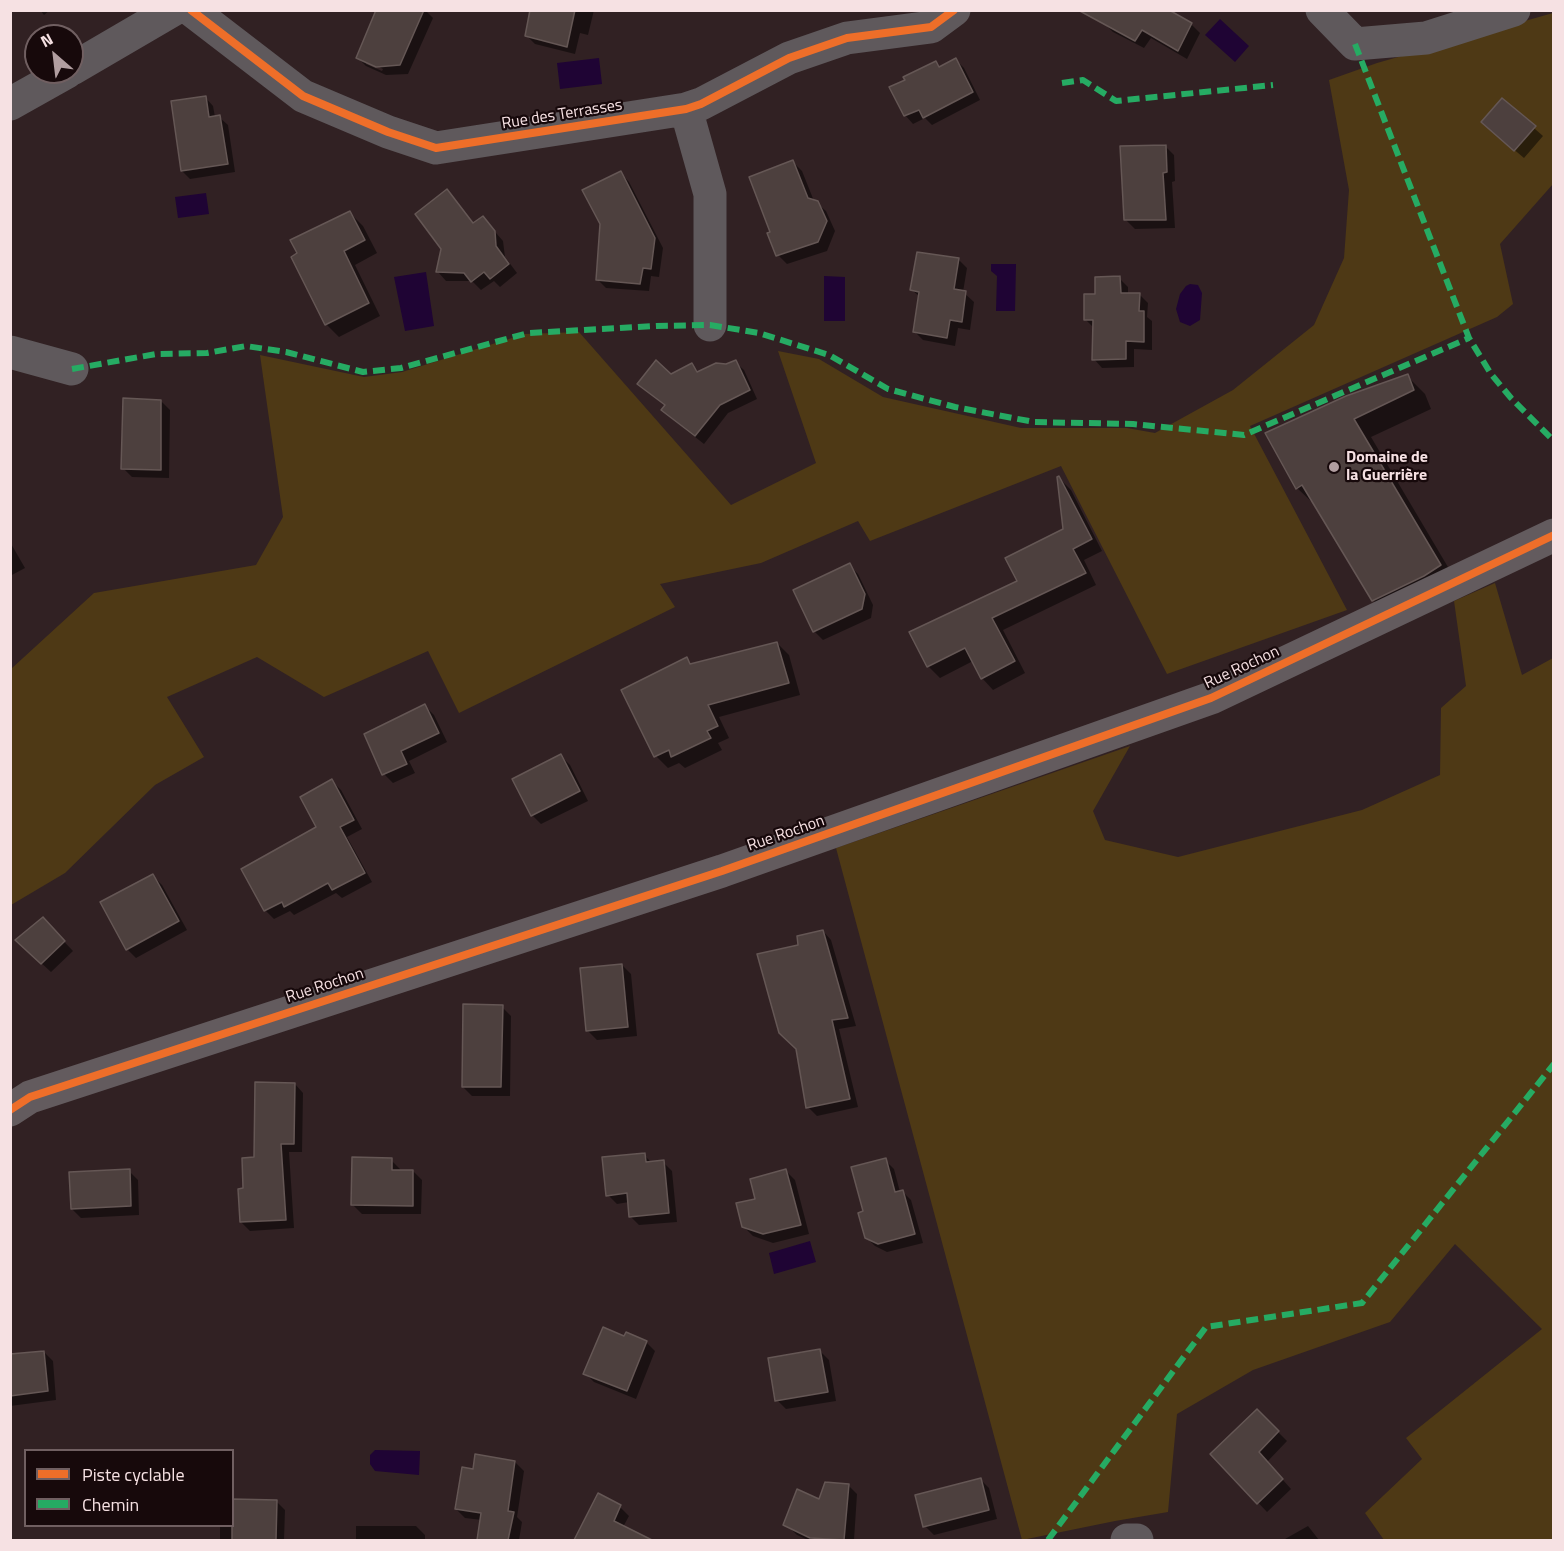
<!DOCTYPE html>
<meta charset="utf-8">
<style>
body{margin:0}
#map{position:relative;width:1564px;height:1551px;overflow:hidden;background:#312123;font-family:"Titillium Web",sans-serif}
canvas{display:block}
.frame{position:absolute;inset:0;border:12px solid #f6e1e3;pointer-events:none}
.legend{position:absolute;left:24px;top:1449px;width:210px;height:78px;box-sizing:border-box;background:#17090b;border:2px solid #705f61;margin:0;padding:8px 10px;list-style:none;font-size:18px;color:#f6e1e3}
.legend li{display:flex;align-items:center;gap:12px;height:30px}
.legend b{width:30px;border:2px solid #705f61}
.north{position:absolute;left:24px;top:24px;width:60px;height:60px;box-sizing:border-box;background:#17090b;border:2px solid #705f61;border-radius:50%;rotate:332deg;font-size:16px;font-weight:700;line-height:24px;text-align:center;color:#f6e1e3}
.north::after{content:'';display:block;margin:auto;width:21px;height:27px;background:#b19ea0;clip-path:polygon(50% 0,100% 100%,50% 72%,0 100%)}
</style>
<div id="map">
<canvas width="1564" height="1551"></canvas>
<div class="frame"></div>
<ul class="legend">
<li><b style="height:8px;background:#ee6e29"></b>Piste cyclable</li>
<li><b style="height:8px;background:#26ab63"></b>Chemin</li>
</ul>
<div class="north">N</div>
</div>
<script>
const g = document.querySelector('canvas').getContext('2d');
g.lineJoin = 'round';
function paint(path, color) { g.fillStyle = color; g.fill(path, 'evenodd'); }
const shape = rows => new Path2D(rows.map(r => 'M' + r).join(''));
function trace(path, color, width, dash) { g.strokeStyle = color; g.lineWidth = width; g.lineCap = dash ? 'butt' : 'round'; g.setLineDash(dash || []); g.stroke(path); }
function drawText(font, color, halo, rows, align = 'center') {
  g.font = font + ' "Titillium Web",sans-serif'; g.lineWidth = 4.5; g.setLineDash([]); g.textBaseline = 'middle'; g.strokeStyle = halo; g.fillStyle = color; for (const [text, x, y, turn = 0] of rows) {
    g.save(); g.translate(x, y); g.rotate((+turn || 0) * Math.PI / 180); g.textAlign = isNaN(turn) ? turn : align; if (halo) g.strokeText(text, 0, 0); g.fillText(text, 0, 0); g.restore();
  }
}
paint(shape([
 [1553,13,1553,184,1500,244,1513,304,1497,317,1250,426,1347,610,1167,674,1061,466,870,541,858,521,761,563,660,584,675,607,459,713,428,651,324,697,257,657,167,697,204,757,155,785,65,873,11,905,11,669,94,593,256,565,283,517,260,355,364,377,402,372,525,334,579,332,731,505,816,463,778,351,819,359,883,397,1021,428,1127,428,1155,433,1233,390,1314,325,1344,258,1349,190,1329,80,1377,63],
 [1495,583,1522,675,1553,658,1553,1540,1384,1540,1365,1513,1422,1459,1406,1438,1542,1329,1455,1244,1390,1322,1253,1370,1177,1414,1168,1512,1115,1521,1022,1540,836,848,1130,746,1093,811,1105,840,1178,857,1362,810,1440,775,1441,708,1466,686,1454,601]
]), '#4e3915');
paint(shape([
 [1220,19,1249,46,1235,62,1205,35],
 [599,58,602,84,560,89,557,63],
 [206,193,209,214,178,218,175,197],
 [991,264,1016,264,1015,311,996,311,997,276,991,271],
 [426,272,434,326,405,331,394,277],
 [824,276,845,277,845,321,824,321],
 [1190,284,1198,285,1202,293,1200,320,1190,326,1180,322,1176,309,1180,294,1186,286],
 [810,1241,816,1262,774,1274,769,1253],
 [375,1450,420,1451,419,1475,375,1471,370,1464,370,1455]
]), '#1f0434');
paint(shape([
 [40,10,50,10,44,15],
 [379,10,425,10,433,18,408,74,386,75,366,66,357,57],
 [366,60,383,69,382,71,366,64],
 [532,10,594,10,588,35,580,33,575,54,535,44,526,35],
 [1104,23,1191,24,1200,33,1187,59,1151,38,1144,48,1113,32],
 [956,60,964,68,980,100,932,125,925,118,913,124,905,115,907,81,936,63,941,68],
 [205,97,213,106,215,117,219,117,228,125,235,172,190,179,182,171],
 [1502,100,1543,136,1524,158,1492,131],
 [1165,146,1174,155,1175,181,1172,182,1175,228,1135,229,1126,220],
 [793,162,802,171,814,201,826,211,835,231,827,251,787,264,778,255,772,232],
 [621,173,629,182,663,248,659,277,651,276,649,291,606,288,598,280],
 [447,191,474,224,483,218,503,241,505,257,517,273,500,287,494,281,481,290,472,281,446,281,438,272,443,249],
 [350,213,363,226,377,253,355,265,380,316,339,337,326,324],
 [958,259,967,268,963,292,974,302,970,330,958,328,955,346,923,340,914,331,920,297,912,290],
 [1119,278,1128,287,1128,294,1139,294,1148,303,1147,317,1152,321,1152,350,1134,349,1134,367,1102,368,1094,359,1094,328,1085,319,1097,295],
 [735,362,744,370,757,399,728,413,704,444,671,418,663,410,666,406,639,384,671,375,692,365,699,373],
 [1407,376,1425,394,1431,409,1371,437,1458,584,1391,618,1373,600,1316,506,1297,488,1267,434],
 [161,401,170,410,169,478,132,477,123,468],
 [1059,478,1071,490,1102,551,1084,560,1096,585,1003,630,1025,673,993,690,982,678,973,661,940,678,928,666,1019,581,1065,529],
 [10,542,25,568,10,576],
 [849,565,858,574,873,605,871,618,823,640,814,631],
 [777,643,789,655,800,695,719,717,729,738,718,743,722,750,685,768,679,763,668,768,656,756,623,691,686,659,692,665],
 [425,706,434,715,447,742,409,761,415,773,393,783,384,774,366,735],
 [561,756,570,765,588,801,541,824,532,815],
 [332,781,341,790,362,829,347,837,372,882,342,898,336,893,294,915,290,911,274,919,265,910,318,828],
 [153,876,162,885,187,930,136,958,127,949,102,902],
 [51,928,73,951,51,972,26,949],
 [823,931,831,940,856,1026,839,1029,858,1107,817,1116,808,1107,797,1049,800,946],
 [622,965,631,974,637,1036,597,1040,588,1031],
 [502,1007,511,1016,510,1096,472,1096,463,1087],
 [295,1084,303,1093,302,1152,289,1152,294,1228,250,1231,241,1222,245,1190,255,1158],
 [644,1155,652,1163,663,1162,672,1171,677,1222,639,1225,630,1216,629,1202,617,1204,608,1195],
 [391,1160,400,1169,400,1171,413,1171,422,1180,421,1214,362,1214,353,1205],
 [885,1160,894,1169,900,1192,902,1191,911,1200,923,1243,887,1252,875,1246,866,1237,865,1213],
 [129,1171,138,1180,139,1215,81,1218,72,1209],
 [786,1171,795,1180,809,1234,773,1243,753,1236,744,1227,756,1200],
 [646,1342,655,1351,636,1399,594,1382,585,1373],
 [820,1351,829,1360,836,1401,786,1409,777,1400],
 [44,1352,53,1361,56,1400,10,1406,10,1355],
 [1257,1411,1287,1441,1267,1462,1291,1489,1267,1512,1212,1454],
 [515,1462,524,1471,517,1517,522,1522,519,1540,478,1540,482,1520,465,1518,456,1509,474,1471],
 [980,1479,989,1488,997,1519,934,1535,925,1526],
 [848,1485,857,1494,854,1540,808,1540,797,1535,788,1526,819,1501],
 [599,1495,620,1507,629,1516,623,1527,649,1540,575,1540],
 [276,1501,285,1510,284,1540,220,1540,220,1526,232,1526],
 [356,1526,416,1526,425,1535,425,1540,356,1540],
 [1308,1526,1319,1540,1285,1539]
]), '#0007');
const building = shape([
 [376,10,424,10,400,65,376,67,356,58,376,10],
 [530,10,575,10,567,47,525,36,530,10],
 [1078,10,1169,10,1192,23,1178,51,1142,30,1135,41,1078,10],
 [956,58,973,92,923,118,919,110,904,116,889,87,905,80,903,77,936,61,939,67,956,58],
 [206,96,209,117,220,115,228,164,181,171,171,101,206,96],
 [1502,98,1536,126,1514,151,1481,122,1502,98],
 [1166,145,1167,172,1163,173,1166,220,1124,220,1120,146,1166,145],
 [793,160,808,198,818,201,827,221,818,242,776,256,767,233,770,232,749,177,793,160],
 [621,171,655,238,651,269,643,268,640,284,596,280,600,224,582,190,621,171],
 [447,189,473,223,483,216,495,231,496,246,509,264,490,279,484,272,471,282,464,273,436,272,441,249,415,214,447,189],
 [350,211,365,240,344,251,369,303,325,325,291,257,297,253,290,240,350,211],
 [917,252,959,258,954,289,966,291,962,322,950,320,947,338,913,332,919,292,910,290,917,252],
 [1120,276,1121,293,1140,293,1139,311,1144,311,1144,342,1126,341,1126,359,1092,360,1093,320,1084,320,1084,294,1095,294,1095,277,1120,276],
 [656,360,671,374,692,363,697,372,716,363,726,364,736,360,750,390,720,405,695,436,661,410,665,405,637,384,656,360],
 [1408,374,1414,390,1354,419,1441,565,1424,576,1372,601,1302,485,1296,489,1265,433,1346,396,1408,374],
 [123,398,161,400,161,470,121,469,123,398],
 [1059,476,1092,539,1073,549,1086,573,992,618,1015,661,981,679,965,648,927,667,909,632,1017,581,1005,558,1063,529,1057,477,1059,476],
 [850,563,865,594,862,609,813,632,793,590,850,563],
 [777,642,789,683,708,705,718,726,707,731,711,738,671,757,669,750,654,757,621,690,687,657,690,664,777,642],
 [425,704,439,733,401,751,407,764,382,775,364,734,425,704],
 [561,754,580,791,531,816,512,779,561,754],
 [332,779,354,820,340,827,365,873,332,890,328,883,284,907,282,902,264,911,241,869,316,827,300,797,332,779],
 [153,874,179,921,126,950,100,902,153,874],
 [43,917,65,941,41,964,15,940,43,917],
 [823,930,848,1018,832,1020,850,1099,806,1108,796,1049,779,1033,757,954,798,945,797,936,823,930],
 [622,964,628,1027,586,1031,580,968,622,964],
 [463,1004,503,1005,501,1087,462,1087,463,1004],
 [255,1082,295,1083,294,1144,281,1144,286,1220,240,1222,238,1189,243,1188,242,1158,254,1157,255,1082],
 [645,1153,646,1162,664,1160,669,1213,629,1217,627,1193,606,1196,602,1157,645,1153],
 [352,1157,392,1158,392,1170,413,1170,413,1206,351,1205,352,1157],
 [886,1158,895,1192,903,1190,915,1234,878,1244,865,1238,858,1213,863,1211,851,1167,886,1158],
 [130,1169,131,1206,71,1209,69,1172,130,1169],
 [786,1169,801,1225,763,1234,742,1227,736,1203,755,1199,750,1179,786,1169],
 [603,1327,624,1336,626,1332,647,1341,627,1391,583,1374,603,1327],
 [820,1349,828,1392,775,1401,768,1358,820,1349],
 [44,1351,48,1391,10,1396,10,1354,44,1351],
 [1257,1409,1279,1431,1259,1452,1283,1479,1257,1504,1210,1454,1257,1409],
 [475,1454,515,1461,508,1511,514,1512,508,1540,477,1540,481,1513,455,1509,462,1467,473,1469,475,1454],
 [981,1478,989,1510,923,1527,915,1495,981,1478],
 [825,1482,849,1484,844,1540,810,1538,783,1525,797,1489,819,1499,825,1482],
 [598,1493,621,1505,614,1521,652,1540,574,1540,598,1493],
 [232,1499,277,1500,276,1540,232,1540,232,1499]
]);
paint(building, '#4d403e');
trace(building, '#655755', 1.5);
trace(shape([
 [191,10,303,96,388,132,436,148,686,109,701,104,789,58,847,38,931,27,954,10],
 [1322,10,1355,44,1426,38,1514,10],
 [72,69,173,10],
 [10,104,67,72],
 [686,109,710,194,710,325],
 [10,352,72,369],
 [1127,1540,1137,1540]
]), '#5f595c', 33);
trace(shape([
 [10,1110,30,1097,722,871,1211,698,1554,535]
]), '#635b5e', 33);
trace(shape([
 [1355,44,1469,338,1491,374,1511,398,1554,441],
 [1062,83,1083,80,1116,101,1273,85],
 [72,369,156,354,207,353,246,346,286,352,363,372,401,368,528,333,656,326,710,325,759,333,829,355,888,389,955,407,1034,422,1133,424,1244,435,1469,338],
 [1048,1540,1206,1327,1362,1303,1554,1064]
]), '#26ab63', 6, [12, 6]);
trace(shape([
 [191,10,303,96,388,132,436,148,686,109,701,104,789,58,847,38,931,27,954,10],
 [10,1110,30,1097,722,871,1211,698,1554,535]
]), '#ee6e29', 8);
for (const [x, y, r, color] of [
 [1334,467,6,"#b19ea0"]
]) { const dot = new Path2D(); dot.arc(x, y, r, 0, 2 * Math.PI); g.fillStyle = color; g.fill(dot); trace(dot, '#17090b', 2); }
drawText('16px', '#f6e1e3', '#17090b', [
 ["Rue des Terrasses",562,115,-9],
 ["Rue Rochon",1242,668,-25],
 ["Rue Rochon",786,834,-19],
 ["Rue Rochon",325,986,-18]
]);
drawText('bold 16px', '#f6e1e3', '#17090b', [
 ["Domaine de",1346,458],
 ["la Guerrière",1346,476]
], 'left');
</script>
